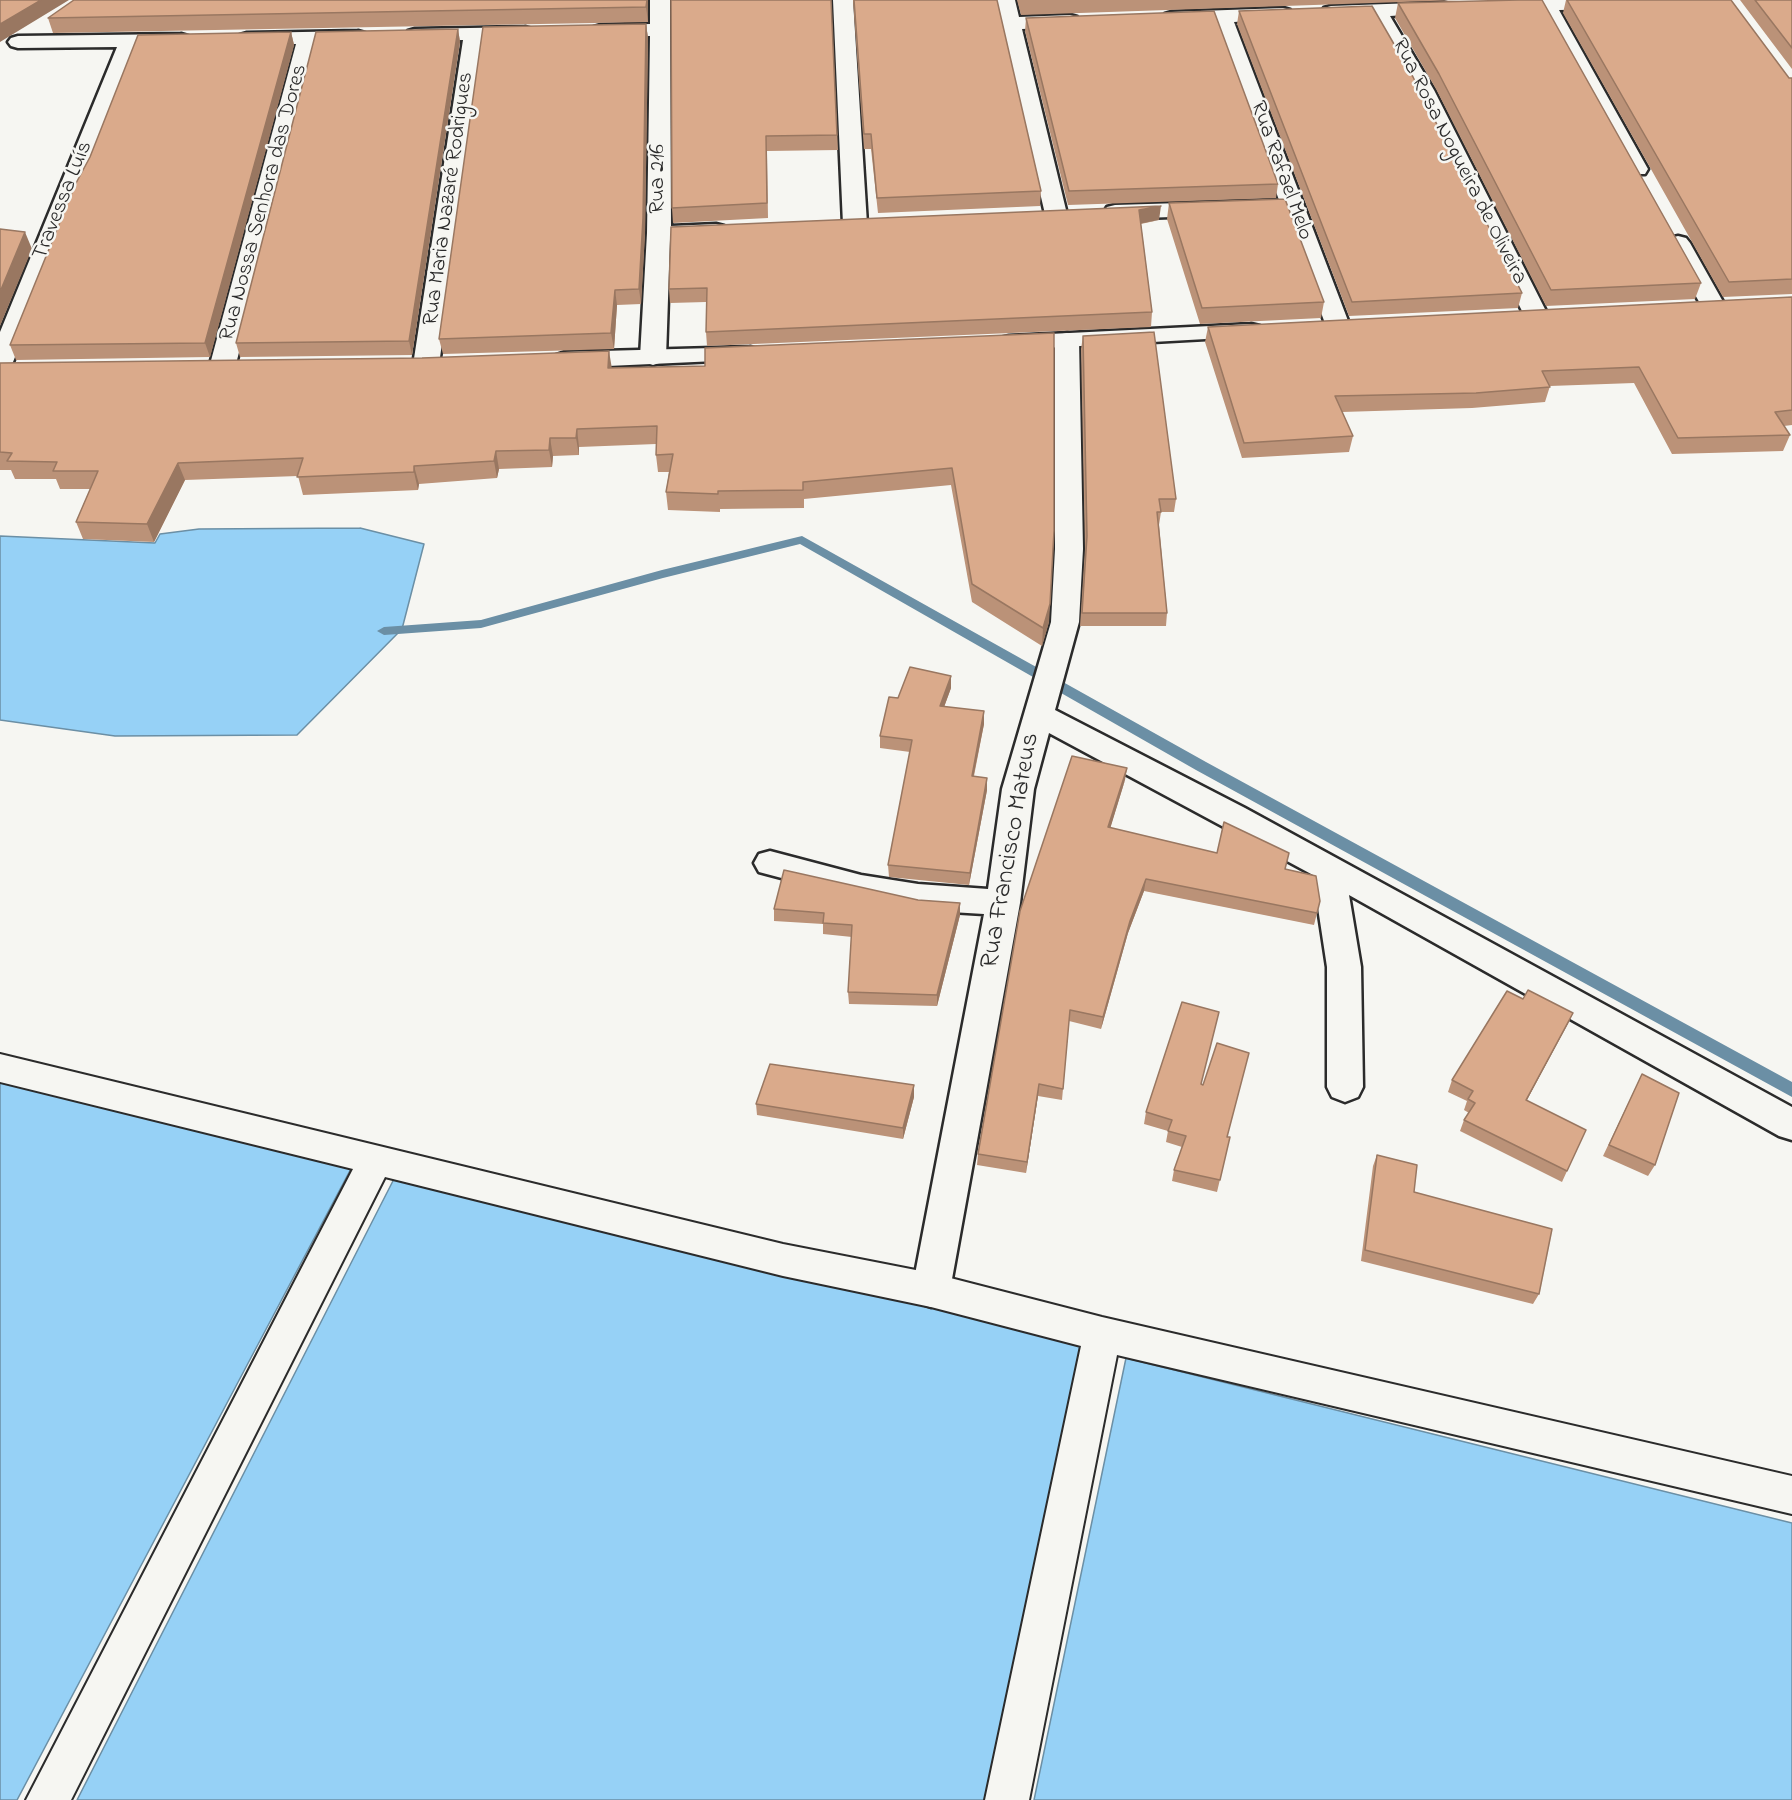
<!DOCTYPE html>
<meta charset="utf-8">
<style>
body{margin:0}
canvas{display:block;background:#f6f6f2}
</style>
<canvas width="1792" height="1800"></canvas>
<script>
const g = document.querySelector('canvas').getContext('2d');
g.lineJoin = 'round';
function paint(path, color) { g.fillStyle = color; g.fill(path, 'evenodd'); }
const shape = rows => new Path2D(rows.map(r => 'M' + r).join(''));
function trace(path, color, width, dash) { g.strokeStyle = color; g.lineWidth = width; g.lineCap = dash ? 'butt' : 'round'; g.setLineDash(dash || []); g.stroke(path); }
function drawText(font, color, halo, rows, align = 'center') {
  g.font = font + ' "Indie Flower",sans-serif'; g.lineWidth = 5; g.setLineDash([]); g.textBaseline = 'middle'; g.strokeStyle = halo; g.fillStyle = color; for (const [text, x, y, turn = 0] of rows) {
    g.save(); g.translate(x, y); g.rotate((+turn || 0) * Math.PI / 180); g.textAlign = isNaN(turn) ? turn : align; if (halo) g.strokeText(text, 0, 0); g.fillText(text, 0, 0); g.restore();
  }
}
const water = shape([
 [360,528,424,544,402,629,297,735,115,736,0,720,0,536,155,543,160,534,199,529,360,528],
 [0,1073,355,1161,17,1800,0,1800,0,1073],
 [397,1173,1088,1344,986,1800,77,1800,397,1173],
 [1126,1358,1792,1523,1792,1800,1034,1800,1126,1358]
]);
paint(water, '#96d1f6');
trace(water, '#6b8fa5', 1.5);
paint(shape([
 [802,536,1206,762,1792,1082,1792,1097,1196,770,800,544,663,578,481,628,384,635,377,631,384,627,481,620,662,570,802,536]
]), '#6b8fa5');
const lane = shape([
 [0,1054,783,1244,931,1273,1102,1317,1792,1476,1792,1514,1117,1355,1029,1800,985,1800,1081,1346,931,1307,783,1276,385,1177,71,1800,26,1800,353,1169,0,1082,0,1054]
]);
const street = shape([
 [650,0,670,0,671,226,716,224,724,226,728,231,724,236,716,238,670,240,666,357,662,362,653,365,644,362,640,357,647,233,650,36,601,37,594,35,591,31,594,27,601,25,650,24,650,0],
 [833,0,853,0,867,224,863,229,855,231,847,229,843,224,833,0],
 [995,0,1015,0,1019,17,1070,15,1077,17,1080,21,1077,25,1070,27,1022,29,1067,214,1064,219,1056,221,1048,219,1045,214,995,0],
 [1500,0,1617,0,1619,3,1616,7,1609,9,1559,10,1648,169,1645,174,1629,174,1626,169,1539,11,1492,10,1489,6,1492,2,1500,0],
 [1442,2,1449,4,1452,8,1449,12,1390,16,1434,90,1548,315,1545,320,1536,322,1527,320,1524,315,1412,90,1371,17,1331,18,1324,16,1321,12,1324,8,1331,6,1442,2],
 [1283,8,1290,10,1293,14,1290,18,1234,22,1350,326,1347,331,1338,333,1329,331,1326,326,1284,213,1115,219,1107,217,1104,212,1107,207,1115,205,1279,200,1214,22,1172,24,1165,22,1162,18,1165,14,1172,12,1283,8],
 [525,27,532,29,535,33,532,37,483,40,439,365,435,370,426,373,417,370,413,365,463,40,415,41,408,39,405,35,408,31,415,29,525,27],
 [358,31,365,33,368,37,365,41,317,44,235,368,231,373,222,376,213,373,209,368,296,44,247,45,240,43,237,39,240,35,247,33,358,31],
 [181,34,188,36,191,40,188,44,138,47,13,362,9,367,0,370,0,332,117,47,18,48,11,46,8,42,11,38,18,36,181,34],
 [1678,236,1686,238,1690,243,1726,307,1723,312,1714,314,1705,312,1702,307,1666,243,1670,238,1678,236],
 [1067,333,1076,335,1079,340,1083,549,1079,622,1055,710,1245,808,1792,1107,1792,1140,1779,1136,1349,895,1361,967,1363,1087,1358,1097,1345,1102,1332,1097,1327,1087,1327,967,1313,875,1049,733,1034,789,1020,903,950,1290,945,1302,931,1307,917,1302,912,1290,984,914,918,910,861,899,759,872,754,863,759,854,770,851,861,875,918,884,988,889,1002,789,1051,622,1055,549,1055,340,1058,335,1067,333]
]);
const secondary = shape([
 [1251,324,1260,326,1263,331,1260,336,1009,350,1000,348,997,343,1000,338,1009,336,1251,324],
 [750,347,759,349,762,354,759,359,565,368,556,365,552,360,556,355,565,352,750,347]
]);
trace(lane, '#2b2b2b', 4);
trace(street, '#2b2b2b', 5);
trace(secondary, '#2b2b2b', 5);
paint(lane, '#f6f6f2');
paint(street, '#f6f6f2');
paint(secondary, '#f6f6f2');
paint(shape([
 [648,0,648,22,53,33,48,18],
 [831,0,838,150,767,151,768,218,673,223,672,208],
 [853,0,997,0,1041,191,1040,206,878,213,871,149,864,149],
 [1017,0,1460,0,1021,15],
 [1566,0,1731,0,1789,78,1792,78,1792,294,1723,297,1563,13],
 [1740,0,1792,0,1792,69],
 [1398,3,1701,283,1695,299,1546,306,1436,89,1395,18],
 [1239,11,1522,293,1518,308,1349,316,1237,24],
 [1026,18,1278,184,1276,198,1068,205,1025,31],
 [646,24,648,38,645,233,641,304,617,305,614,349,443,354,439,339],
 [458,29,460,42,412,355,240,357,236,343],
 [291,32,294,45,210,357,16,360,10,345],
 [1169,203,1324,302,1321,318,1200,324,1167,219],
 [1159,220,1141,224,1152,312,1151,327,707,346,706,332,706,302,670,303,669,289],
 [1792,297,1792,425,1784,426,1790,435,1783,451,1672,454,1634,383,1550,386,1545,402,1472,408,1342,412,1353,436,1349,452,1242,458,1205,342,1208,327],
 [1054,333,1049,622,1042,646,972,602,951,485,804,499,804,508,720,509,720,512,668,510,666,492,669,472,658,472,656,455,656,444,579,447,579,455,553,456,552,467,499,469,497,478,419,484,418,490,303,495,298,476,185,480,154,542,83,539,76,522,90,489,60,489,56,479,15,479,11,470,0,470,0,363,612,368,705,366],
 [1083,336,1176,499,1174,512,1161,512,1159,525,1167,613,1166,626,1080,626,1085,549,1081,349],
 [951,688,944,707,984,711,984,724,974,776,987,790,969,885,889,877,888,865,910,752,880,748,880,736,898,698],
 [1125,780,1110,828,1285,869,1317,913,1314,925,1144,891,1128,933,1101,1029,1069,1021,1062,1100,1038,1096,1026,1173,977,1165,978,1154],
 [918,900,960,903,960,915,937,1006,849,1004,848,992,852,937,823,934,823,924,774,921,774,909],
 [1523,999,1573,1013,1527,1100,1567,1171,1562,1182,1460,1131,1464,1120,1469,1113,1464,1110,1467,1101,1448,1092,1452,1080],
 [1642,1074,1655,1165,1648,1176,1603,1156],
 [1201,1084,1227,1137,1230,1137,1217,1192,1172,1181,1174,1170,1182,1147,1166,1142,1168,1131,1144,1124,1146,1112],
 [914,1097,903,1139,757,1115,756,1104],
 [1377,1155,1414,1192,1539,1294,1533,1304,1361,1261,1373,1166]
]), '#bb9278');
paint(shape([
 [41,0,69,0,0,42,0,24],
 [647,0,648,0,648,22,646,7],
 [646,24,648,38,645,233,641,304,639,289],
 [458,29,460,42,412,355,409,341],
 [291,32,294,45,210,357,205,343],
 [1161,206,1159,220,1138,224,1139,210],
 [25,232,32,249,0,326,0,292],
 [615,290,617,305,614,349,611,333],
 [609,351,612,369,608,368],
 [577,429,579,447,579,455,576,438],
 [550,438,553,456,552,467,549,450],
 [496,451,499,469,497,478,494,461],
 [178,463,185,480,154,542,147,524],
 [414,466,419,484,418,490,414,472],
 [1050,604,1049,622,1042,646,1043,628],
 [951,676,951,688,940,718,940,706],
 [984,711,984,724,971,788,972,776],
 [1127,768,1125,780,1107,839,1108,827],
 [987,778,987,790,969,885,970,873],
 [1146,879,1144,891,1128,933,1101,1029,1103,1017,1130,921],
 [960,903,960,915,937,1006,937,995],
 [1573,1013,1568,1024,1521,1111,1526,1100],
 [1039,1084,1038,1096,1026,1173,1027,1162],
 [914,1085,914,1097,903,1139,903,1128]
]), '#997761');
const building = shape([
 [0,0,41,0,0,24,0,0],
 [74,0,647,0,646,7,48,18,74,0],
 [671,0,831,0,837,135,766,136,767,203,672,208,671,0],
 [854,0,997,0,1041,191,877,198,871,134,864,134,854,0],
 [1519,0,1542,0,1701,283,1551,290,1439,74,1398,3,1519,0],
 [1567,0,1731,0,1789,78,1792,78,1792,279,1729,282,1567,0],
 [1755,0,1792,0,1792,48,1755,0],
 [1372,6,1413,77,1522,293,1352,302,1239,11,1372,6],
 [1214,11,1278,184,1069,191,1026,18,1214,11],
 [646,24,643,218,639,289,615,290,611,333,439,339,483,27,646,24],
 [458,29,409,341,236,343,316,32,458,29],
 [291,32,205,343,10,345,75,185,90,157,138,35,291,32],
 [1285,199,1324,302,1202,308,1169,203,1285,199],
 [1161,206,1139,210,1152,312,706,332,707,288,669,289,671,227,1161,206],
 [0,229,25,232,0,292,0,229],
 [1792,297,1792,410,1775,412,1790,435,1678,438,1639,367,1542,371,1550,387,1476,393,1335,396,1353,436,1244,443,1208,327,1792,297],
 [1154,332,1176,499,1159,499,1161,512,1157,512,1167,613,1082,613,1087,536,1083,336,1154,332],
 [1054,333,1054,531,1050,604,1043,628,972,584,952,468,803,482,803,490,718,491,718,494,666,492,673,454,656,455,657,426,577,429,576,438,550,438,549,450,496,451,494,461,414,466,414,472,297,477,303,458,178,463,147,524,76,522,98,471,53,471,57,462,7,461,12,453,0,452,0,363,422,358,609,351,608,368,705,366,705,348,1054,333],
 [910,667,951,676,940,706,984,711,972,776,987,778,970,873,888,865,912,740,880,736,889,697,898,698,910,667],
 [1072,756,1127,768,1108,827,1217,853,1224,822,1289,853,1285,869,1316,876,1320,901,1317,913,1146,879,1130,921,1103,1017,1070,1010,1063,1089,1039,1084,1027,1162,978,1154,1020,911,1072,756],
 [784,870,918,900,960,903,937,995,848,992,852,925,823,923,824,913,774,909,784,870],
 [1528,990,1573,1013,1526,1100,1586,1130,1567,1171,1464,1120,1475,1103,1468,1099,1473,1091,1452,1080,1507,991,1523,999,1528,990],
 [1182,1002,1219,1012,1201,1084,1203,1085,1217,1043,1249,1053,1227,1137,1230,1137,1220,1180,1174,1170,1186,1136,1168,1131,1172,1120,1146,1112,1182,1002],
 [770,1064,914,1085,903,1128,756,1104,770,1064],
 [1642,1074,1679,1093,1655,1165,1609,1145,1642,1074],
 [1377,1155,1417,1165,1414,1192,1552,1229,1539,1294,1365,1250,1377,1155]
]);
paint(building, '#daaa8b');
trace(building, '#997761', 1.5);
drawText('22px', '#2b2b2b', '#f6f6f2', [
 ["Rua Rosa Nogueira de Oliveira",1458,162,63],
 ["Rua Rafael Melo",1280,171,70],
 ["Rua 216",659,179,-90],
 ["Rua Maria Nazaré Rodrigues",450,199,-82],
 ["Travessa Luís",64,201,-68],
 ["Rua Nossa Senhora das Dores",265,203,-75]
]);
drawText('26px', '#2b2b2b', '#f6f6f2', [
 ["Rua Francisco Mateus",1012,851,-80]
]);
</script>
